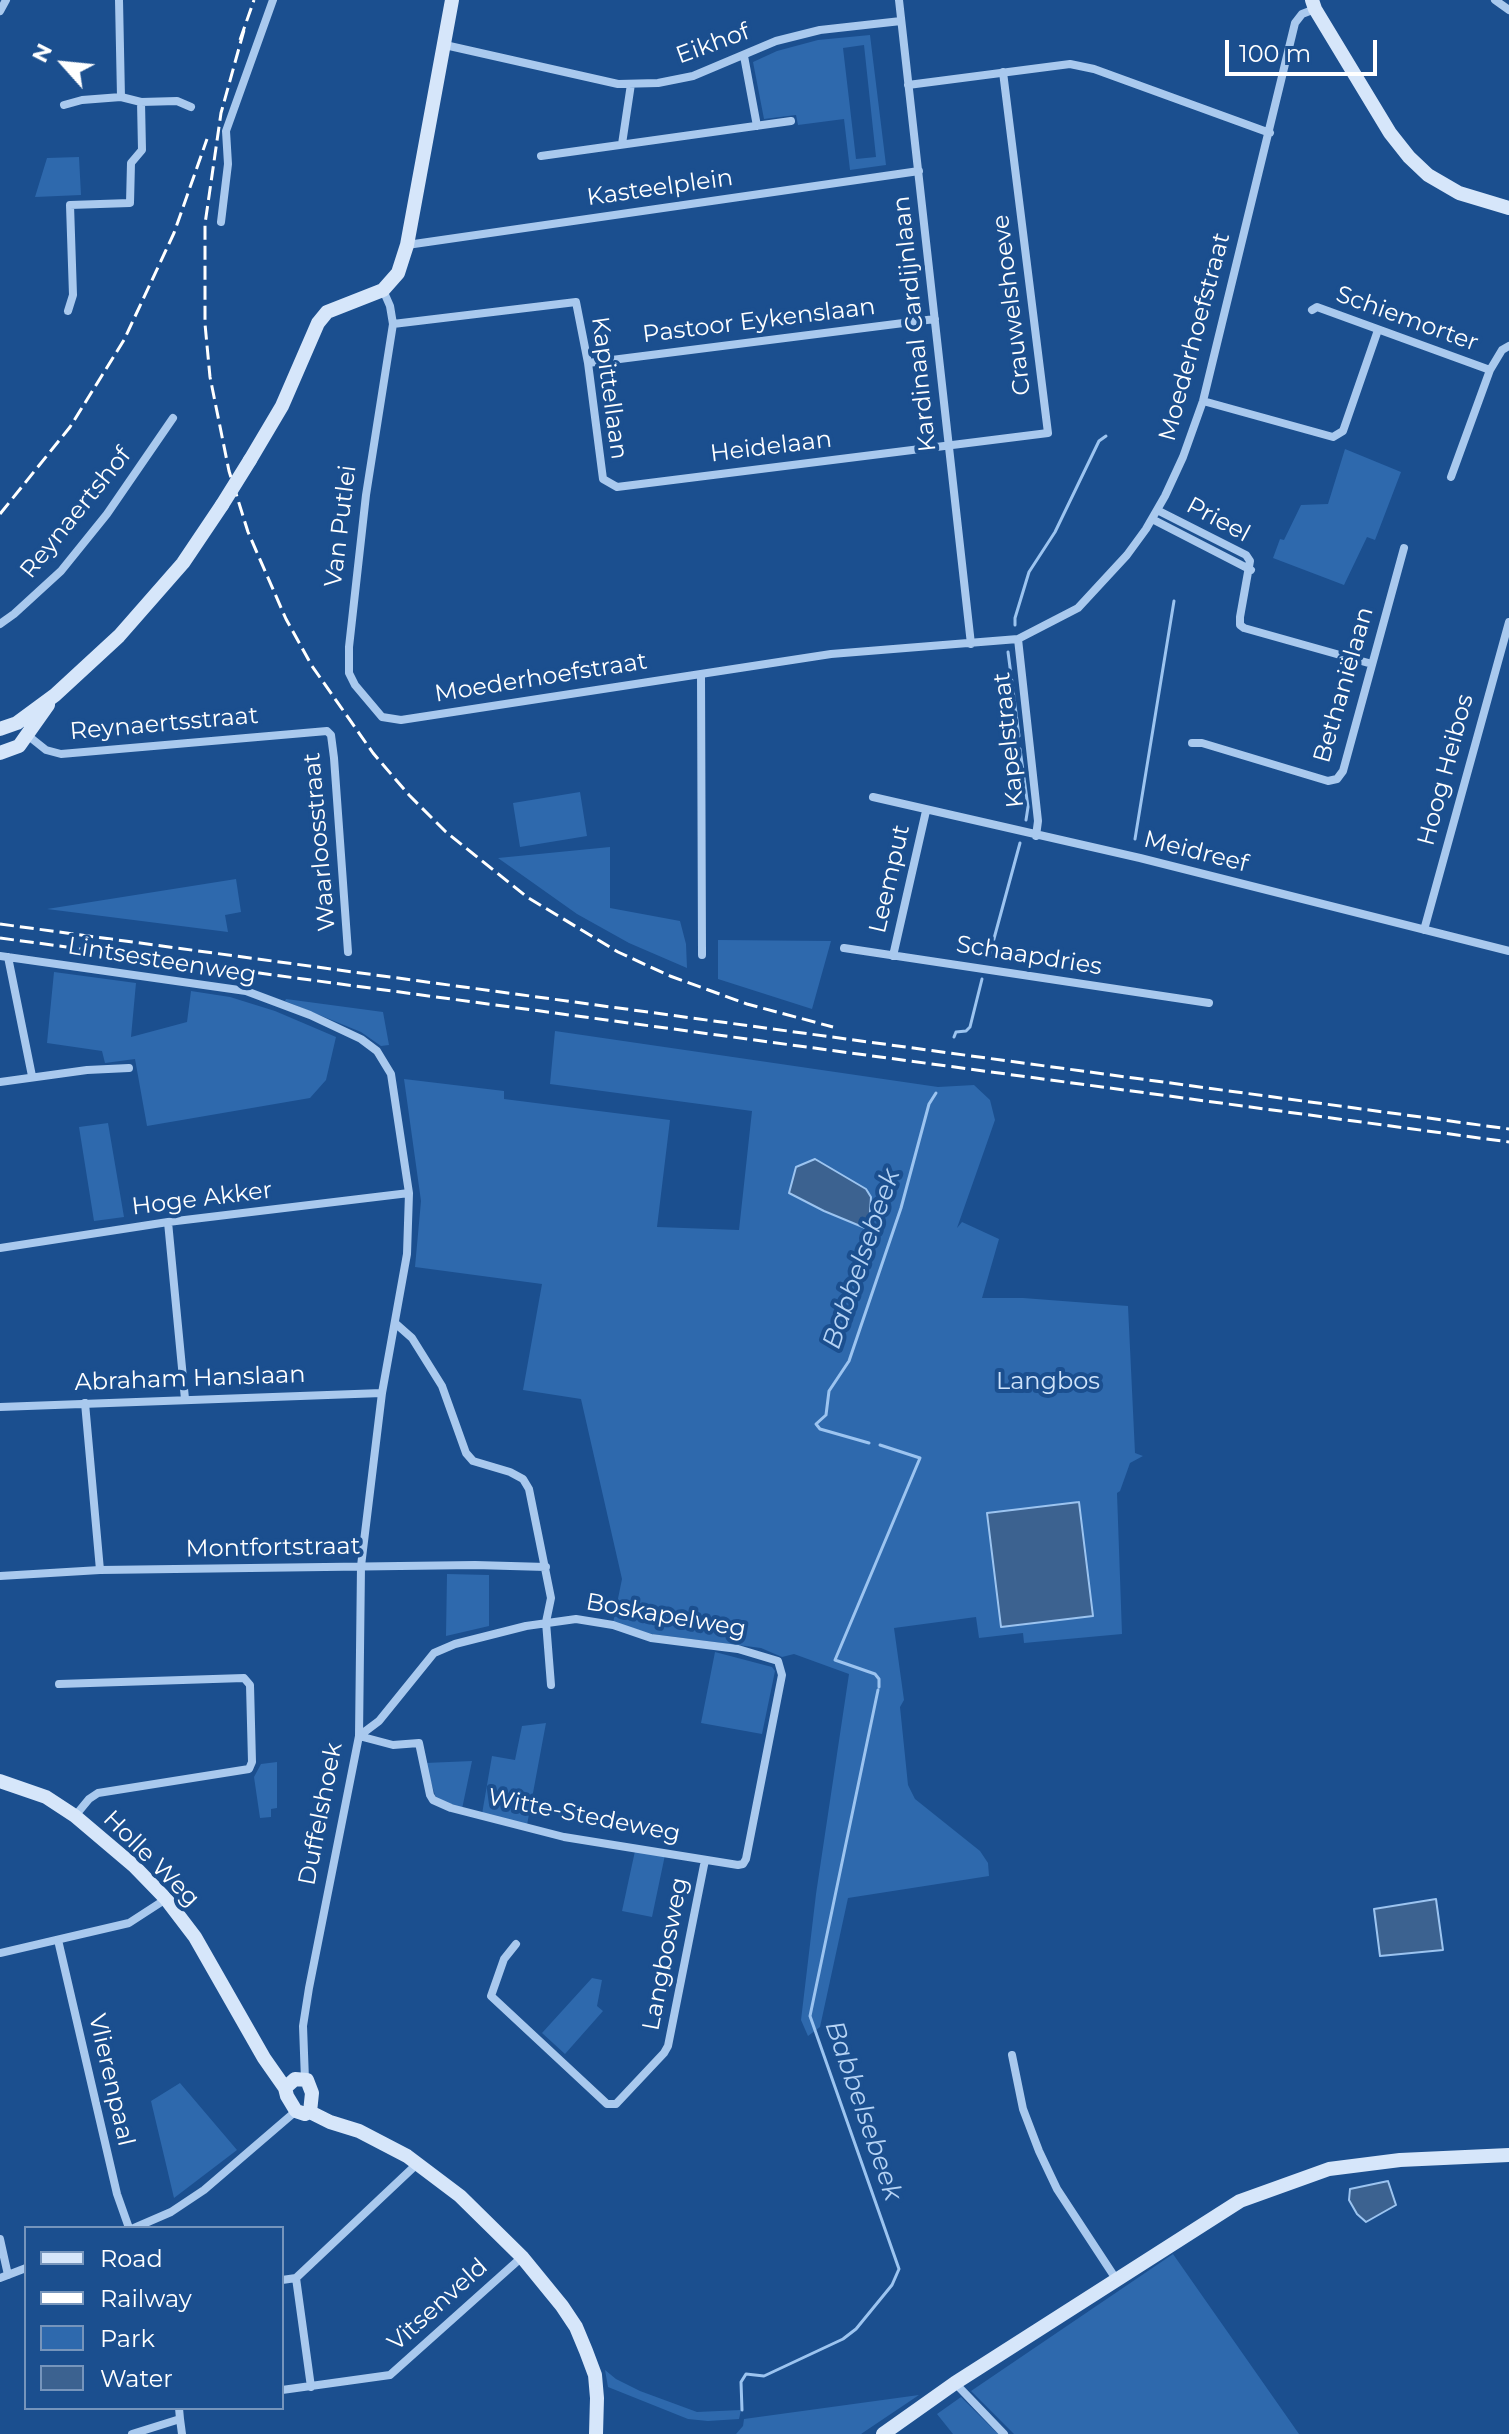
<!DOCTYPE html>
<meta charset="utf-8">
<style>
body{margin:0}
#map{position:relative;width:1509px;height:2434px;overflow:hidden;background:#1b4f8f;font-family:Montserrat,sans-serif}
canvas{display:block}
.legend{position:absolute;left:24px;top:2226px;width:260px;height:184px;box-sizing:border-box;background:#1b4f8f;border:2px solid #7695bc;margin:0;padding:10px 14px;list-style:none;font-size:24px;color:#fff}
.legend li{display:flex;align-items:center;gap:16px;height:40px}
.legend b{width:40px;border:2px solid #7695bc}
.north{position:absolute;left:24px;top:24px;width:80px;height:80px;-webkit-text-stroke:6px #1b4f8f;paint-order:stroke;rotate:297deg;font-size:22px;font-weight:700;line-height:32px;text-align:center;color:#fff}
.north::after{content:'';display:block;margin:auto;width:28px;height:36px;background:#fff;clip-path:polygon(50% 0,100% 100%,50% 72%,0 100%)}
.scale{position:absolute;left:1225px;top:40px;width:152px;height:36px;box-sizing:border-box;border:4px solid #fff;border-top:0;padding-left:10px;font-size:24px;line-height:28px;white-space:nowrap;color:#fff;-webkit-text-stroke:6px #1b4f8f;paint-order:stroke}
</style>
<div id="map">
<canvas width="1509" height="2434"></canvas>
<ul class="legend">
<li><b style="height:10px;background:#d6e6fa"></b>Road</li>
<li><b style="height:10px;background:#fff"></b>Railway</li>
<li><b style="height:22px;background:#2e69ad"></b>Park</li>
<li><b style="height:22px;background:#3c6290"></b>Water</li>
</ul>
<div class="north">N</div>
<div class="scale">100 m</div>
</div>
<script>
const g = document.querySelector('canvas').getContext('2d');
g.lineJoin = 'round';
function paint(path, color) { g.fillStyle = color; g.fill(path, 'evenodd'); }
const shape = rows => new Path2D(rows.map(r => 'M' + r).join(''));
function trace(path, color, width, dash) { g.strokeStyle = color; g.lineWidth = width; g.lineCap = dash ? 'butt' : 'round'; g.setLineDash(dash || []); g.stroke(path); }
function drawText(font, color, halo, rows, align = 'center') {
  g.font = font + ' Montserrat,sans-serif'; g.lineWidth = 8; g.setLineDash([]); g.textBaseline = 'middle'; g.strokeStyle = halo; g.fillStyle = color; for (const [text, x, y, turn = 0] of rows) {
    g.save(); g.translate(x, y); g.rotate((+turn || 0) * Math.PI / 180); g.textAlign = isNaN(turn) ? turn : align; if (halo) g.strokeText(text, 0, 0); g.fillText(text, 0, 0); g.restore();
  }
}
paint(shape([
 [870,35,886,165,850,170,844,119,798,125,796,115,764,119,753,62,777,51,818,40],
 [864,45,876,157,856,159,843,48],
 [79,157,81,195,35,197,47,158],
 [1345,449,1401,472,1375,540,1367,537,1344,585,1273,558,1280,539,1284,540,1301,505,1328,504],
 [580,792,587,836,520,847,513,803],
 [610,847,610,908,680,921,686,944,687,968,629,943,577,914,498,858],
 [236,879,241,912,225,915,228,932,47,909],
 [718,940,831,941,812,1009,718,979],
 [54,972,136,983,131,1037,187,1022,191,991,230,997,275,1011,336,1037,326,1080,310,1098,147,1126,135,1059,105,1063,102,1051,47,1043],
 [286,999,383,1012,389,1045,381,1046,361,1032,285,1001],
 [555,1031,938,1087,974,1085,990,1100,995,1120,957,1228,962,1222,999,1239,982,1298,1023,1298,1128,1306,1135,1453,1143,1456,1130,1463,1120,1491,1117,1493,1122,1634,1024,1643,1023,1633,979,1638,976,1617,894,1628,904,1700,900,1707,908,1785,915,1799,980,1851,988,1863,989,1876,848,1898,820,2027,808,2036,801,2020,816,1894,849,1674,794,1654,782,1657,761,1648,652,1634,613,1623,622,1579,581,1399,523,1390,542,1284,415,1267,421,1201,404,1079,504,1091,504,1099,670,1120,657,1227,739,1230,752,1111,550,1084],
 [108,1123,124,1217,94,1221,79,1127],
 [447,1574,489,1575,489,1626,446,1636],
 [715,1652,772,1667,775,1671,762,1734,701,1723],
 [546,1723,527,1825,482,1814,492,1756,515,1760,522,1726],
 [472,1761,462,1809,436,1798,425,1763],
 [277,1762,277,1808,271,1809,271,1817,260,1818,254,1777,261,1764],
 [635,1851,665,1855,652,1917,622,1911],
 [592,1978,602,1980,597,2006,603,2011,565,2054,542,2033],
 [180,2083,237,2150,174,2198,151,2101],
 [1173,2254,1299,2434,1014,2434,971,2391],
 [605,2370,616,2379,640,2391,697,2412,741,2410,739,2419,708,2421,688,2419,608,2387],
 [919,2395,861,2434,736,2434,743,2426,744,2419],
 [961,2397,995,2431,999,2434,953,2434,937,2414]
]), '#2e69ad');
const water = shape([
 [815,1159,866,1189,871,1197,870,1212,874,1216,865,1228,824,1211,789,1193,796,1167,815,1159],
 [1079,1502,1093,1616,1001,1627,987,1513,1079,1502],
 [1436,1899,1443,1950,1380,1956,1374,1909,1436,1899],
 [1388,2181,1396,2205,1366,2222,1357,2214,1349,2200,1350,2189,1388,2181]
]);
paint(water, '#3c6290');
trace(water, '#9cc4f0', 2);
trace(shape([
 [1015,625,1015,618,1029,572,1055,532,1099,441,1106,436],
 [1008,652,1019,736],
 [1020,749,1028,807,1026,820],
 [1135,839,1174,601],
 [989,957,1020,843],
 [954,1037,956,1032,966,1031,970,1027,982,979],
 [869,1443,820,1429,816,1424,826,1415,829,1391,849,1361,901,1208,929,1104,936,1093],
 [879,1687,879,1679,875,1674,835,1660,920,1458,880,1445],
 [742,2410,741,2382,746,2374,764,2376,843,2339,856,2329,892,2285,899,2269,810,2016,878,1690]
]), '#9cc4f0', 3);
trace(shape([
 [119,0,121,97],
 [899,0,971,644],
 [1495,0,1509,10],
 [0,11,6,0],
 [445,45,618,84,658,83,693,76,776,41,820,30,901,21],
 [744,56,757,126],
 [908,85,1070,64,1094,69,1270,133],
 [64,105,82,100,121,97,141,102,177,101,191,107],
 [622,144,631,84],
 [541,156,791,121],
 [221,222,228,164,226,131,273,0],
 [407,245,919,171],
 [383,290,390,306,393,324,366,495,349,647,349,673,355,685,382,717,401,720,831,654,1018,639,1078,608,1127,555,1146,529,1165,496,1183,457,1203,401,1295,23,1302,14,1315,9],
 [1312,310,1317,307,1490,370],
 [68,311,73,295,70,205,130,203,131,163,142,150,141,102],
 [393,324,576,302,588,363,603,479,617,487,1048,433,1003,72],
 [588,363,935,319],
 [1203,401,1333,437,1343,431,1378,330],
 [1451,477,1490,370,1502,350,1509,346],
 [1157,510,1246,555,1250,561,1240,617,1240,625,1244,628,1372,664],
 [1152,519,1251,570],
 [0,624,14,614,61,571,107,514,173,418],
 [1018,639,1038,821,1036,836],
 [701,674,702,955],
 [26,734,46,750,61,754,327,731,331,735,334,758,348,952],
 [1192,743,1202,743,1328,781,1337,779,1343,771,1404,548],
 [873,797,1140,858,1509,951],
 [1424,930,1509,622],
 [844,948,1209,1003],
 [0,956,246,991,310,1015,361,1039,377,1051,391,1074,409,1193,407,1254,382,1393,361,1566,359,1736,309,1988,303,2026,305,2080],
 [893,956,926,811],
 [8,957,32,1076],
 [0,1082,87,1070,129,1068],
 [168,1222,185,1399],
 [0,1248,168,1222,409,1193],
 [395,1323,412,1338,442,1386,466,1453,473,1461,510,1472,523,1479,529,1489,551,1598,546,1622,551,1685],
 [85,1403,100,1570],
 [0,1407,382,1393],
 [0,1576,100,1570,475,1565,546,1567],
 [576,1619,613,1625,651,1638,738,1649,778,1661,782,1675,746,1859,743,1864,738,1865,564,1837,451,1808,433,1800,430,1795,419,1743,393,1745,359,1736,379,1721,434,1653,455,1644,526,1626,576,1619],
 [59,1684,244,1678,250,1685,252,1762,249,1769,98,1793,89,1799,75,1816],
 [58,1940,117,2194,129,2228],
 [516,1944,504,1959,491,1996,607,2104,616,2104,664,2053,668,2046,705,1860],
 [0,1953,129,1923,166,1899],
 [1012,2055,1023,2109,1039,2151,1057,2189,1116,2279],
 [134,2228,171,2212,204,2190,296,2111],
 [0,2239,8,2275],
 [0,2278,26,2268],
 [296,2278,311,2387],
 [282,2280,296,2278,418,2163],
 [955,2383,1004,2434],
 [282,2390,390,2375,522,2257],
 [180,2419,182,2434],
 [132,2434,180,2419,179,2408]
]), '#a9c9ee', 8);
trace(shape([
 [1312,0,1315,9,1390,133,1409,157,1428,175,1459,193,1509,208],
 [250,460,282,406,318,323,327,312,383,290,398,273,407,245,452,0],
 [0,729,17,723,55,695,119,636,183,563,222,505],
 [0,753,19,746,48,705],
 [0,1781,46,1797,75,1816,134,1866,166,1899,195,1937,264,2058,285,2088,287,2096,296,2111,305,2114,310,2112,330,2122,359,2131,407,2156,460,2196,522,2257,562,2306,576,2327,586,2351,595,2375,597,2398,596,2434],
 [285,2088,295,2079,307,2080,312,2093,310,2112],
 [883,2434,955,2383,1240,2201,1329,2169,1400,2160,1509,2155]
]), '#d6e6fa', 14);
trace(shape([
 [244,30,221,113,205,224,205,324,210,377,229,471,248,532,286,619,312,666,373,753,409,795,446,832,527,897,618,952,670,976,747,1004,833,1027],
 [240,40,254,0],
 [0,514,70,427,124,340,174,233,207,139],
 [0,924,1509,1129],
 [0,938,1509,1142]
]), '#fff', 3, [14, 6]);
trace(shape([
 [222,505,250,460]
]), '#d6e6fa', 14);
drawText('24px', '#fff', '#1b4f8f', [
 ["Eikhof",713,44,-20],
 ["Kasteelplein",660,188,-8],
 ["Crauwelshoeve",1012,305,-97],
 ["Schiemorter",1407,319,20],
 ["Pastoor Eykenslaan",759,321,-7],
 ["Kardinaal Cardijnlaan",915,324,-96],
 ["Moederhoefstraat",1195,337,-75],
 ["Kapittellaan",609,388,82],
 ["Heidelaan",771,447,-7],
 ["Reynaertshof",76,513,-51],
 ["Prieel",1218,520,28],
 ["Van Putlei",341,526,-83],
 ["Moederhoefstraat",541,678,-9],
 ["Bethaniëlaan",1344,685,-74],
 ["Reynaertsstraat",164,724,-5],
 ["Kapelstraat",1009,740,-96],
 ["Hoog Heibos",1446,770,-75],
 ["Waarloosstraat",320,842,-95],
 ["Meidreef",1196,852,14],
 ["Leemput",890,879,-77],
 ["Schaapdries",1029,956,9],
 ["Lintsesteenweg",162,961,9],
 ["Hoge Akker",202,1199,-7],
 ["Abraham Hanslaan",190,1379,-2],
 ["Montfortstraat",273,1548,-1],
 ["Boskapelweg",666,1616,10],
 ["Duffelshoek",321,1814,-79],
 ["Witte-Stedeweg",584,1816,11],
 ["Holle Weg",151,1859,45],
 ["Langbosweg",666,1954,-79],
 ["Vlierenpaal",111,2080,77],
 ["Vitsenveld",438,2305,-42]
]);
drawText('24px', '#cfe3fa', '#1b4f8f', [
 ["Langbos",1048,1382]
]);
drawText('italic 26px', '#b5d3f5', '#1b4f8f', [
 ["Babbelsebeek",862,1259,-71],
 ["Babbelsebeek",863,2111,71]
]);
</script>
